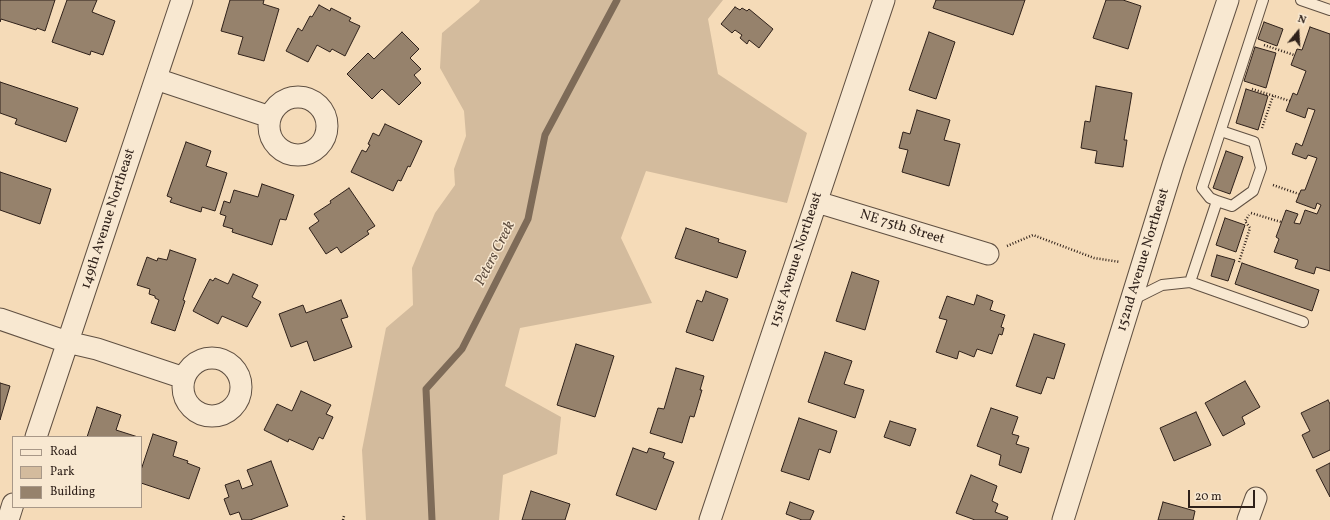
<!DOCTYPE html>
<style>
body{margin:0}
#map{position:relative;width:1330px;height:520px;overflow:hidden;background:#f5dbb8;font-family:Vollkorn,serif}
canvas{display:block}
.legend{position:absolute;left:12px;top:436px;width:130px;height:72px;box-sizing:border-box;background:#f8e8d1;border:1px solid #a89888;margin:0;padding:5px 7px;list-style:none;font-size:12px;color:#2f211a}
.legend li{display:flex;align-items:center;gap:8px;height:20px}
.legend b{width:20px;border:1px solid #a89888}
.north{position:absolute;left:1278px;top:12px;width:40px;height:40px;-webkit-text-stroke:3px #f8e8d1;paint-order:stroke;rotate:18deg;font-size:11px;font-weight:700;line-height:16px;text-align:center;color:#2f211a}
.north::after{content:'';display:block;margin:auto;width:14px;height:18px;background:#2f211a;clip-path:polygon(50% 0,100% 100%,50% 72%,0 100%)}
.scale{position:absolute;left:1188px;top:490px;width:67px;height:18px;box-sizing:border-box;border:2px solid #2f211a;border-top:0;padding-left:5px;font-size:12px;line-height:14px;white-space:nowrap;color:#2f211a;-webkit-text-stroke:3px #f8e8d1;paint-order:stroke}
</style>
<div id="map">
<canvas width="1330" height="520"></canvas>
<ul class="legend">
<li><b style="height:5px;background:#f8e8d1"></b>Road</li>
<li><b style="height:11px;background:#d3bb9d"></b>Park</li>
<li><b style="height:11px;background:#96826c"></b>Building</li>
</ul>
<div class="north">N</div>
<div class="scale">20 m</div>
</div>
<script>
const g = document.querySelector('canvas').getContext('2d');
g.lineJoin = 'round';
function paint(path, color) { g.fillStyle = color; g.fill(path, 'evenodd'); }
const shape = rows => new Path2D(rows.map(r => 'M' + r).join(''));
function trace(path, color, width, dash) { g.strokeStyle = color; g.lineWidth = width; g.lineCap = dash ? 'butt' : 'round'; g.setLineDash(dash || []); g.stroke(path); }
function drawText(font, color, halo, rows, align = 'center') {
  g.font = font + ' Vollkorn,serif'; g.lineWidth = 3; g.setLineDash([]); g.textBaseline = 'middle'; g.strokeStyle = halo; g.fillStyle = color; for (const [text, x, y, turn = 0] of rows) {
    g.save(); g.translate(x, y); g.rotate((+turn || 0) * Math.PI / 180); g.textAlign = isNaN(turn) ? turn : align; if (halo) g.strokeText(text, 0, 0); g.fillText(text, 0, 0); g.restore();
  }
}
paint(shape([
 [480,0,723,0,708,19,718,74,807,133,787,203,646,171,621,238,652,303,520,328,505,386,561,417,557,454,503,475,499,520,366,520,362,450,386,328,413,305,412,268,435,213,455,185,454,169,466,136,464,111,440,68,442,33,479,2]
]), '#d3bb9d');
trace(shape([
 [432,520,426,389,462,349,528,219,545,135,617,0]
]), '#7e6b58', 7);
const building = shape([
 [0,0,55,0,45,31,37,28,36,30,1,19,0,22,0,0],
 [67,0,97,0,92,12,115,21,103,55,91,51,90,55,52,42,67,0],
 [230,0,264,0,263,4,279,9,264,61,238,54,243,37,221,31,230,0],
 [936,0,1025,0,1013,35,933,8,936,0],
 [1106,0,1123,0,1141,6,1128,49,1093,38,1106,0],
 [319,5,330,11,331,8,351,18,349,21,360,26,345,56,332,49,330,52,317,45,308,62,286,51,298,28,302,31,310,16,312,17,319,5],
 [735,7,740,10,742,8,747,11,749,9,773,29,759,48,749,40,747,44,740,38,742,35,735,30,732,33,721,24,735,7],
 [1264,22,1283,29,1277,46,1258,39,1264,22],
 [1310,27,1330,34,1330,271,1316,267,1314,274,1295,268,1298,260,1274,252,1279,239,1276,237,1286,210,1298,214,1294,223,1300,224,1305,210,1317,214,1321,205,1317,203,1315,209,1296,202,1301,190,1305,190,1317,158,1308,155,1306,159,1292,154,1296,143,1302,146,1315,110,1308,108,1305,118,1286,111,1293,93,1297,95,1306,71,1291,65,1297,49,1302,50,1310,27],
 [402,32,419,49,410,58,421,69,414,75,421,83,399,105,382,89,372,99,347,74,368,53,374,59,402,32],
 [929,32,955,42,936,99,909,90,929,32],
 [1255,47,1276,53,1266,88,1244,81,1255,47],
 [0,82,78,108,66,142,15,124,17,119,0,113,0,82],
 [1096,86,1132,93,1124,140,1127,140,1123,167,1095,163,1097,151,1081,148,1085,121,1090,122,1096,86],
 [1246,89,1268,96,1258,130,1236,123,1246,89],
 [917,110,950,120,944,140,960,144,949,186,902,172,908,150,899,148,903,132,910,134,917,110],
 [385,124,422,141,410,167,408,166,401,181,398,180,393,191,351,172,362,150,366,152,370,145,368,144,373,133,379,136,385,124],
 [186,142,211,151,206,166,227,173,215,211,202,207,201,212,170,202,172,198,167,196,186,142],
 [1226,151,1243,157,1230,194,1213,188,1226,151],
 [0,172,51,189,40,224,0,210,0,172],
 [262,184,294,195,286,220,280,219,272,245,232,232,233,229,223,226,226,216,220,214,224,201,230,203,234,190,258,197,262,184],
 [349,188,375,226,367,231,369,234,341,253,337,247,326,254,309,228,319,221,314,214,331,203,330,201,349,188],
 [1225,218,1245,225,1236,252,1216,245,1225,218],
 [686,228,719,239,718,242,746,251,737,278,675,258,686,228],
 [170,250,196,259,183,300,185,301,175,331,151,323,159,300,155,298,155,296,149,294,150,289,137,285,147,257,157,261,158,258,167,260,170,250],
 [1217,255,1235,260,1228,281,1211,276,1217,255],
 [1242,263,1319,290,1312,311,1235,284,1242,263],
 [852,272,879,281,865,330,836,321,852,272],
 [233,274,258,285,252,297,261,302,247,327,222,316,218,324,193,311,210,279,213,281,215,278,228,284,233,274],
 [706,291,728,299,713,341,686,332,697,300,702,302,706,291],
 [977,295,993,301,990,310,1005,315,1001,327,1004,328,1002,335,999,334,992,354,977,349,974,357,959,351,957,359,936,352,947,320,939,318,947,296,974,305,977,295],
 [341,300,348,317,341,319,352,347,314,361,307,341,291,347,279,314,303,305,306,313,341,300],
 [1034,334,1065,344,1054,379,1047,377,1041,394,1016,386,1034,334],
 [576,344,614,356,595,417,557,405,576,344],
 [825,352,852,361,844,384,864,390,855,418,808,402,825,352],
 [676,368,704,376,700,390,702,390,694,417,690,416,682,443,650,433,658,408,664,409,676,368],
 [1245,381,1260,407,1242,417,1245,424,1223,436,1205,403,1245,381],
 [0,383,10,386,0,420,0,383],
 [301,391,331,405,326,414,333,417,323,439,319,437,313,450,289,439,288,442,264,430,277,404,292,411,301,391],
 [1328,400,1330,404,1330,450,1313,458,1302,435,1310,431,1301,413,1328,400],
 [97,407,121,415,116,430,138,437,87,437,97,407],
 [991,408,1018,417,1012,434,1019,436,1016,444,1029,448,1021,473,999,465,1001,455,977,446,991,408],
 [1196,412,1211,445,1174,461,1160,428,1196,412],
 [799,418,837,431,830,453,819,449,809,480,781,471,799,418],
 [890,421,916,429,910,446,884,437,890,421],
 [153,434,177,442,173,456,188,461,187,463,200,468,189,499,141,483,141,470,153,434],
 [633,448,647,453,649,448,665,453,663,458,674,462,656,510,616,495,633,448],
 [271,461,288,506,250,520,242,520,239,512,230,515,224,499,229,497,225,485,239,480,242,489,253,485,247,470,271,461],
 [1330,463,1330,497,1316,470,1330,463],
 [971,475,997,486,992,501,998,504,995,512,1008,517,1007,520,975,520,956,513,971,475],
 [531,491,570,504,565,520,522,520,531,491],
 [790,502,814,511,810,520,802,520,786,514,790,502],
 [1163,502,1195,511,1193,520,1158,520,1163,502]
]);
paint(building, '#96826c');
trace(building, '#2f211a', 1);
const lane = shape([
 [1301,0,1330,10],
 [1221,131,1254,142,1261,168,1253,191,1232,206,1217,201,1210,198,1202,188,1263,0],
 [1217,201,1190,282,1303,322],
 [1132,300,1162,285,1190,282]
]);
const street = shape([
 [156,79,270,117],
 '269 126a29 29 0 1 1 58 0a29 29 0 1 1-58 0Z',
 [817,202,988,254],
 [0,319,67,342,97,349,184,378],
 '183 387a29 29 0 1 1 58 0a29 29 0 1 1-58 0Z',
 [36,437,182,0],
 [8,520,13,504],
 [710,520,884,0],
 [1063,520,1173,165,1228,0],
 [1248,520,1256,498]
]);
trace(lane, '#605042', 12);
trace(street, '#605042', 23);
trace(shape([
 [1264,45,1294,55],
 [1252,89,1290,101],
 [1262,128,1273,96],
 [1273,185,1299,194],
 [1251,213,1281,222],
 [1007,246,1033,235,1094,258,1120,262],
 [1239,262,1250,228,1245,221,1249,215],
 [343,520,344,516]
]), '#2f211a', 2.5, [1, 2]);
trace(lane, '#f8e8d1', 10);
trace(street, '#f8e8d1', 21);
drawText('14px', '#2f211a', '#f8e8d1', [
 ["149th Avenue Northeast",109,219,-72],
 ["NE 75th Street",902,228,17],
 ["151st Avenue Northeast",797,260,-72],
 ["152nd Avenue Northeast",1144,260,-73]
]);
drawText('italic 15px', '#5d4c3e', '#f8e8d1', [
 ["Peters Creek",496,254,-63]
]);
</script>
